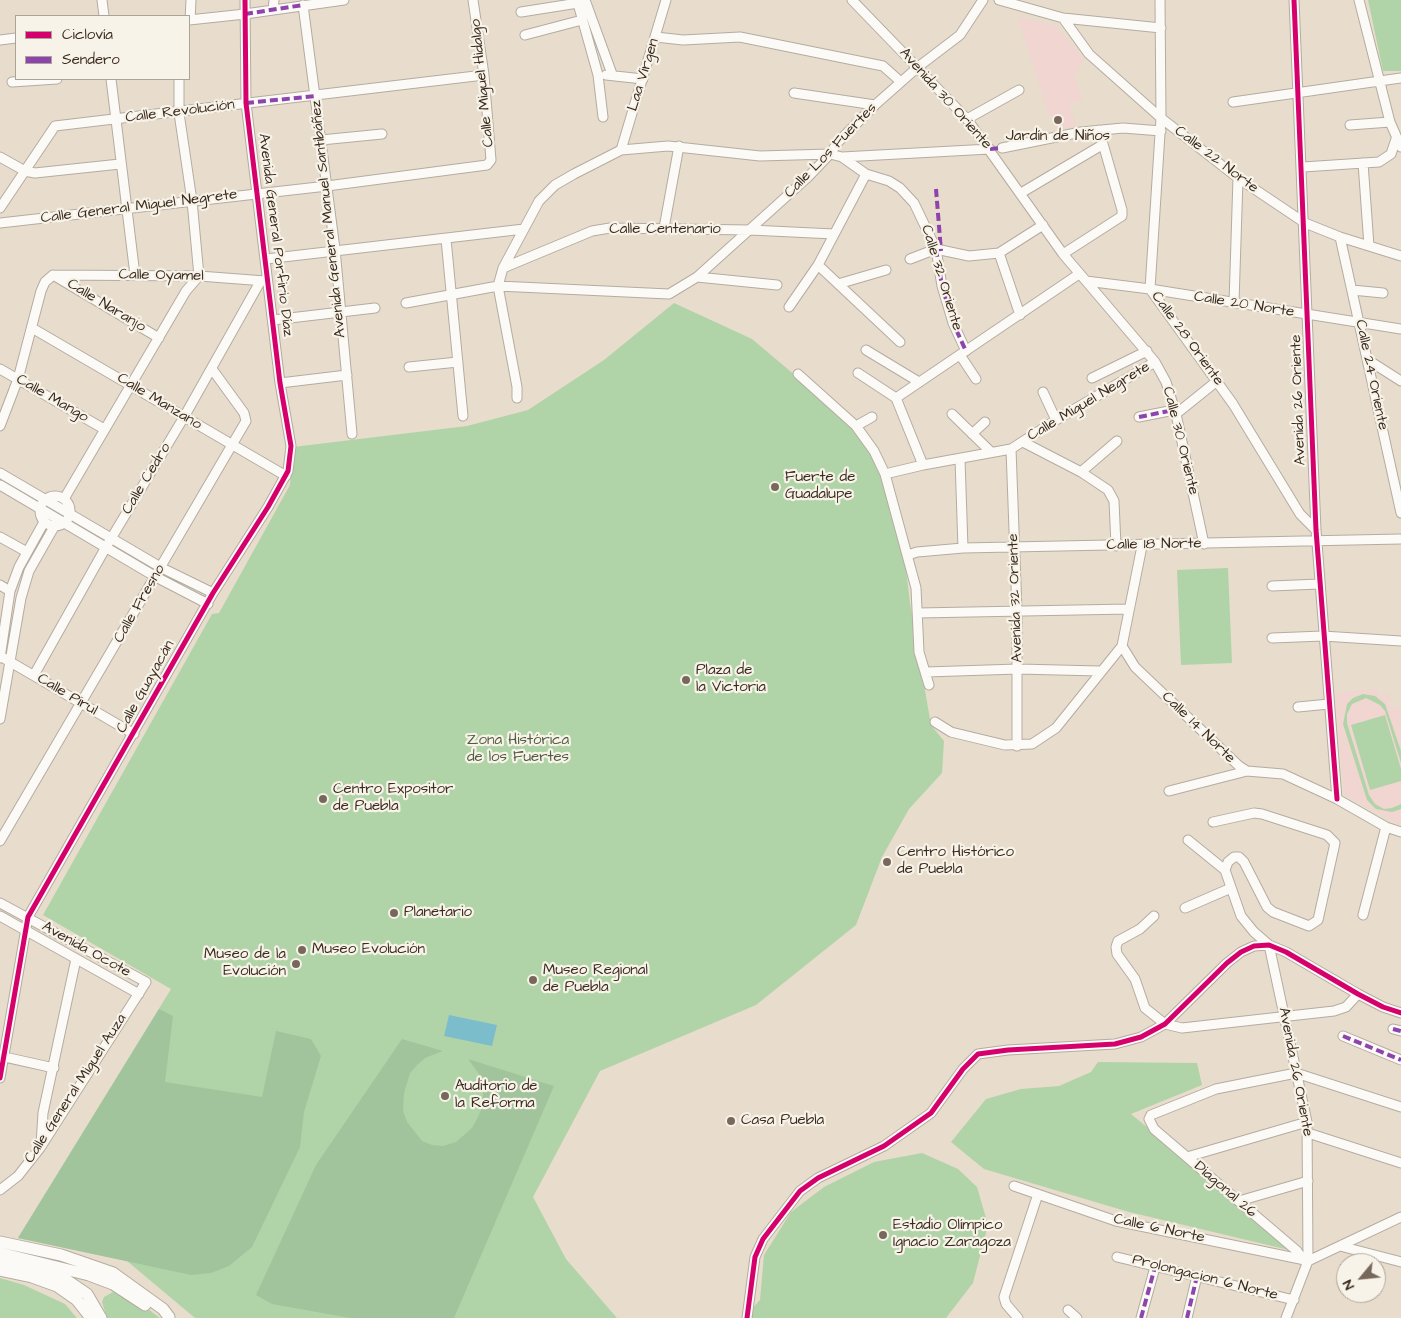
<!DOCTYPE html>
<meta charset="utf-8">
<style>
body{margin:0}
#map{position:relative;width:1401px;height:1318px;overflow:hidden;background:#e8dccc;font-family:"Architects Daughter",sans-serif}
canvas{display:block}
.legend{position:absolute;left:15px;top:15px;width:175px;height:65px;box-sizing:border-box;background:#f7f3e8;border:1px solid #aca397;margin:0;padding:6px 9px;list-style:none;font-size:15px;color:#3b2a1e}
.legend li{display:flex;align-items:center;gap:10px;height:25px}
.legend b{width:25px;border:1px solid #aca397}
.north{position:absolute;left:1336px;top:1253px;width:50px;height:50px;box-sizing:border-box;background:#f7f3e8;border:1px solid #aca397;border-radius:50%;rotate:242deg;font-size:14px;font-weight:700;line-height:20px;text-align:center;color:#3b2a1e}
.north::after{content:'';display:block;margin:auto;width:18px;height:22px;background:#78685b;clip-path:polygon(50% 0,100% 100%,50% 72%,0 100%)}
</style>
<div id="map">
<canvas width="1401" height="1318"></canvas>
<ul class="legend">
<li><b style="height:6px;background:#d6006c"></b>Ciclovía</li>
<li><b style="height:6px;background:#8e44ad"></b>Sendero</li>
</ul>
<div class="north">N</div>
</div>
<script>
const g = document.querySelector('canvas').getContext('2d');
g.lineJoin = 'round';
function paint(path, color) { g.fillStyle = color; g.fill(path, 'evenodd'); }
const shape = rows => new Path2D(rows.map(r => 'M' + r).join(''));
function trace(path, color, width, dash) { g.strokeStyle = color; g.lineWidth = width; g.lineCap = dash ? 'butt' : 'round'; g.setLineDash(dash || []); g.stroke(path); }
function drawText(font, color, halo, rows, align = 'center') {
  g.font = font + ' "Architects Daughter",sans-serif'; g.lineWidth = 4.5; g.setLineDash([]); g.textBaseline = 'middle'; g.strokeStyle = halo; g.fillStyle = color; for (const [text, x, y, turn = 0] of rows) {
    g.save(); g.translate(x, y); g.rotate((+turn || 0) * Math.PI / 180); g.textAlign = isNaN(turn) ? turn : align; if (halo) g.strokeText(text, 0, 0); g.fillText(text, 0, 0); g.restore();
  }
}
paint(shape([
 [1017,17,1051,24,1058,28,1084,59,1074,76,1083,99,1069,104,1076,125,1058,131,1048,112],
 [1377,689,1378,695,1389,694,1390,707,1401,707,1401,825,1345,795,1334,693]
]), '#f0d5d1');
paint(shape([
 [1368,0,1401,0,1401,71,1383,71],
 [674,303,752,339,853,424,874,458,903,545,910,603,931,725,944,741,942,773,909,809,882,857,856,925,756,1005,600,1071,533,1197,566,1259,617,1318,195,1318,127,1261,18,1238,171,989,43,915,212,614,219,613,290,485,293,447,467,426,528,410,604,360],
 [1228,568,1232,663,1181,665,1177,570],
 [1363,694,1375,696,1385,704,1401,751,1401,763,1385,711,1380,705,1366,698,1352,704,1347,714,1347,723,1369,795,1375,804,1384,809,1392,808,1401,804,1401,809,1392,812,1376,809,1367,800,1343,724,1347,704,1353,698],
 [1385,715,1401,769,1401,781,1370,790,1351,725],
 [1098,1062,1197,1063,1202,1085,1131,1114,1237,1201,1289,1250,1129,1212,984,1169,951,1142,986,1099,1021,1089,1059,1086,1091,1072],
 [922,1153,958,1169,977,1187,988,1225,973,1283,946,1318,743,1318,760,1300,764,1255,791,1212,824,1187,874,1162],
 [0,1278,24,1285,65,1304,77,1318,0,1318],
 [113,1292,148,1309,160,1318,107,1318,102,1302,104,1297]
]), '#b0d4a8');
paint(shape([
 [159,1009,173,1016,165,1082,262,1097,276,1031,311,1039,321,1056,304,1112,300,1147,252,1247,229,1266,211,1273,191,1275,18,1238],
 [402,1039,443,1051,425,1058,417,1065,410,1073,404,1093,403,1111,407,1122,422,1141,432,1145,443,1146,456,1142,472,1128,478,1117,482,1107,484,1086,479,1074,468,1059,554,1086,454,1318,350,1318,272,1304,256,1295,316,1165]
]), '#a2c49d');
paint(shape([
 [449,1015,497,1025,492,1046,444,1036]
]), '#7cbdcc');
const minor = shape([
 [102,0,104,16],
 [577,0,598,75,603,117],
 [585,0,612,74],
 [852,0,967,119,1063,254,1155,362,1166,382,1176,414,1204,544],
 [999,0,1063,18,1161,28],
 [1160,0,1161,118,1150,289,1233,404,1300,514,1316,530],
 [1294,0,1316,530,1337,799],
 [1359,0,1390,122,1401,147],
 [303,5,335,249,352,434],
 [273,10,274,0],
 [521,12,578,3],
 [1063,18,1089,54,1161,118,1238,178,1305,223,1340,237,1401,256],
 [189,20,245,14,344,0],
 [190,20,191,0],
 [525,35,582,20],
 [656,37,683,40,740,37,883,66,901,82],
 [0,40,16,38],
 [606,75,643,79],
 [111,79,135,275],
 [12,82,57,79],
 [794,93,875,105],
 [1233,102,1401,78],
 [967,119,1019,90],
 [1350,125,1390,122],
 [321,140,382,134],
 [1002,148,1081,132,1123,128,1161,131],
 [621,150,666,0],
 [0,157,25,171,35,173,120,164],
 [842,157,866,174,889,181,900,188,914,203,936,249,942,286,953,323,966,351],
 [1363,163,1369,246],
 [1303,167,1379,162,1391,154,1396,139],
 [1021,193,1102,145],
 [0,208,55,126,484,75],
 [0,223,327,186,487,165,491,160,484,75,473,0],
 [664,228,679,146],
 [1340,237,1401,513],
 [446,239,463,416],
 [936,249,969,256,999,253,1043,225],
 [999,253,1020,315],
 [1063,254,1122,216,1122,210,1099,130],
 [266,259,524,229],
 [910,259,936,249],
 [818,265,900,342],
 [503,268,592,231,610,228,750,230,834,234],
 [53,275,199,276,265,281],
 [53,275,159,338],
 [697,277,777,285],
 [1086,281,1150,289,1401,329],
 [838,284,886,270],
 [1352,290,1383,293],
 [406,303,498,286,669,294,697,277,808,177,830,154,838,142,875,105,918,67,960,35,983,0],
 [1234,303,1238,178],
 [789,307,818,265,866,174],
 [273,320,375,308],
 [32,328,286,476],
 [866,350,919,382],
 [960,355,976,379],
 [1368,360,1401,381],
 [409,367,458,362],
 [0,369,104,429],
 [858,373,896,398],
 [798,374,856,426,874,451,885,474,916,588,919,652,929,685],
 [1092,378,1147,351],
 [280,383,347,375],
 [1043,392,1056,420],
 [517,398,517,387,498,286,503,268,539,201,555,185,574,174,621,150,668,146,760,156,830,154,842,157,990,149],
 [896,398,1079,274],
 [896,398,923,465],
 [952,414,991,452],
 [1176,414,1217,381],
 [1139,417,1174,410],
 [0,426,18,379,41,291,45,282,53,275],
 [856,426,872,417],
 [972,434,985,422],
 [1023,442,1081,472,1108,490,1114,501,1116,546],
 [1011,449,1017,611,1017,746],
 [960,459,963,548],
 [1081,472,1117,441],
 [0,473,162,568,213,593],
 [885,474,923,465,1011,449,1056,420,1155,362],
 [0,485,156,577,208,604],
 '40 511a15 15 0 1 1 30 0a15 15 0 1 1-30 0Z',
 [64,499,186,291,199,276,192,201,179,113,179,79],
 [0,537,27,552],
 [908,555,917,552,963,548,1401,539],
 [0,585,10,591],
 [1272,586,1319,584],
 [918,613,1129,609],
 [1272,638,1323,636,1401,641],
 [1122,646,1135,667,1239,766,1247,771,1283,774,1337,799,1386,827,1401,832],
 [0,656,134,734],
 [0,658,10,591,19,567,44,522],
 [926,672,1018,669,1099,671],
 [34,675,106,547,184,417,260,282],
 [1298,707,1329,704],
 [0,719,21,598,29,571,54,527],
 [935,722,951,732,1005,745,1032,744,1056,728,1122,646,1142,546],
 [1169,791,1247,771],
 [1213,822,1254,813,1262,814,1327,835,1335,843,1318,920,1309,926,1273,912,1267,907,1244,862,1239,857,1234,857,1228,862,1225,870],
 [1188,840,1225,870,1241,916,1254,932,1269,945,1307,1122,1308,1261,1286,1318],
 [0,841,246,421,244,413,212,369],
 [0,903,146,982,40,1148,18,1176,0,1190],
 [1185,908,1231,888],
 [1363,915,1386,827],
 [0,916,139,994],
 [1154,916,1140,929,1118,941,1116,947,1117,954,1135,979,1145,1008,1165,1024,1182,1028,1334,1011,1346,1007,1358,994],
 [1393,1029,1401,1031],
 [1343,1036,1401,1060],
 [0,1056,54,1068],
 [0,1078,28,917,213,593,268,507,288,471,291,446,280,383,246,103,245,0],
 [1308,1133,1401,1163],
 [41,1145,43,1113,76,959],
 [1187,1157,1307,1122],
 [1014,1186,1116,1221,1305,1260],
 [1239,1201,1308,1181],
 [1340,1246,1401,1262],
 [1117,1257,1294,1300],
 [1303,1260,1297,1251,1154,1129,1149,1119,1151,1115,1216,1089,1296,1073,1401,1107],
 [1308,1261,1401,1217],
 [1068,1310,1077,1318],
 [747,1318,755,1257,763,1239,800,1191,818,1178,884,1146,931,1113,963,1069,978,1054,1008,1050,1115,1044,1141,1037,1165,1024,1227,963,1241,952,1254,946,1269,945,1286,952,1358,994,1383,1007,1401,1013],
 [1018,1318,1006,1304,1004,1297,1038,1194],
 [1141,1318,1155,1267],
 [1187,1318,1197,1276]
]);
const major = shape([
 [0,1242,61,1255,113,1273,163,1309,169,1317],
 [0,1253,89,1275,113,1284,145,1305],
 [0,1262,46,1272,65,1279,87,1294,101,1318],
 [0,1270,32,1277,57,1286,77,1300,91,1318]
]);
trace(minor, '#b4aca1', 11);
trace(major, '#b4aca1', 13);
trace(minor, '#fcfaf7', 9);
trace(major, '#fcfaf7', 11);
trace(shape([
 [245,14,303,5],
 [246,103,316,96],
 [990,149,1002,148],
 [936,189,941,251],
 [936,249,942,286,953,323,966,351],
 [1139,417,1174,410],
 [1393,1029,1401,1031],
 [1343,1036,1401,1060],
 [1141,1318,1155,1267],
 [1187,1318,1197,1276]
]), '#8e44ad', 4, [8, 4]);
trace(shape([
 [1294,0,1316,530,1337,799],
 [0,1078,28,917,213,593,268,507,288,471,291,446,280,383,246,103,245,0],
 [747,1318,755,1257,763,1239,800,1191,818,1178,884,1146,931,1113,963,1069,978,1054,1008,1050,1115,1044,1141,1037,1165,1024,1227,963,1241,952,1254,946,1269,945,1286,952,1358,994,1383,1007,1401,1013]
]), '#d6006c', 5);
for (const [x, y, r, color] of [
 [1058,120,5,"#78685b"],
 [775,487,5,"#78685b"],
 [686,680,5,"#78685b"],
 [323,799,5,"#78685b"],
 [887,862,5,"#78685b"],
 [394,913,5,"#78685b"],
 [302,950,5,"#78685b"],
 [296,964,5,"#78685b"],
 [533,980,5,"#78685b"],
 [445,1096,5,"#78685b"],
 [731,1121,5,"#78685b"],
 [883,1235,5,"#78685b"]
]) { const dot = new Path2D(); dot.arc(x, y, r, 0, 2 * Math.PI); g.fillStyle = color; g.fill(dot); trace(dot, '#f7f3e8', 2); }
drawText('15px', '#3b2a1e', '#f7f3e8', [
 ["Laa Virgen",644,75,-73],
 ["Calle Miguel Hidalgo",483,83,-96],
 ["Avenida 30 Oriente",945,99,48],
 ["Calle Revolución",180,112,-7],
 ["Calle Los Fuertes",831,151,-46],
 ["Calle 22 Norte",1216,160,37],
 ["Calle General Miguel Negrete",139,207,-7],
 ["Avenida General Manuel Santibáñez",329,219,-96],
 ["Calle Centenario",665,230],
 ["Avenida General Porfirio Díaz",275,235,83],
 ["Calle Oyamel",161,276,1],
 ["Calle 32 Oriente",941,278,73],
 ["Calle 20 Norte",1244,305,9],
 ["Calle Naranjo",106,306,31],
 ["Calle 28 Oriente",1187,339,54],
 ["Calle 24 Oriente",1371,375,78],
 ["Calle Mango",52,399,30],
 ["Avenida 26 Oriente",1299,400,-92],
 ["Calle Manzano",159,402,31],
 ["Calle Miguel Negrete",1089,402,-31],
 ["Calle 30 Oriente",1180,441,76],
 ["Calle Cedro",147,479,-59],
 ["Calle 18 Norte",1154,545,-1],
 ["Avenida 32 Oriente",1016,598,-92],
 ["Calle Fresno",140,604,-60],
 ["Calle Guayacán",146,687,-61],
 ["Calle Pirul",67,695,31],
 ["Calle 14 Norte",1198,728,44],
 ["Avenida Ocote",86,950,29],
 ["Avenida 26 Oriente",1295,1072,79],
 ["Calle General Miguel Auza",76,1089,-57],
 ["Diagonal 26",1225,1190,41],
 ["Calle 6 Norte",1159,1229,12],
 ["Prolongacion 6 Norte",1205,1278,14]
]);
drawText('15px', '#3b2a1e', '#f7f3e8', [
 ["Jardín de Niños",1058,137,"center"],
 ["Fuerte de",785,478],
 ["Guadalupe",785,495],
 ["Plaza de",696,671],
 ["la Victoria",696,688],
 ["Centro Expositor",333,790],
 ["de Puebla",333,807],
 ["Centro Histórico",897,853],
 ["de Puebla",897,870],
 ["Planetario",404,913],
 ["Museo Evolución",312,950],
 ["Museo de la",286,955,"right"],
 ["Evolución",286,972,"right"],
 ["Museo Regional",543,971],
 ["de Puebla",543,988],
 ["Auditorio de",455,1087],
 ["la Reforma",455,1104],
 ["Casa Puebla",741,1121],
 ["Estadio Olímpico",893,1226],
 ["Ignacio Zaragoza",893,1243]
], 'left');
drawText('15px', '#505b3f', '#f7f3e8', [
 ["Zona Histórica",518,741],
 ["de los Fuertes",518,758]
]);
</script>
